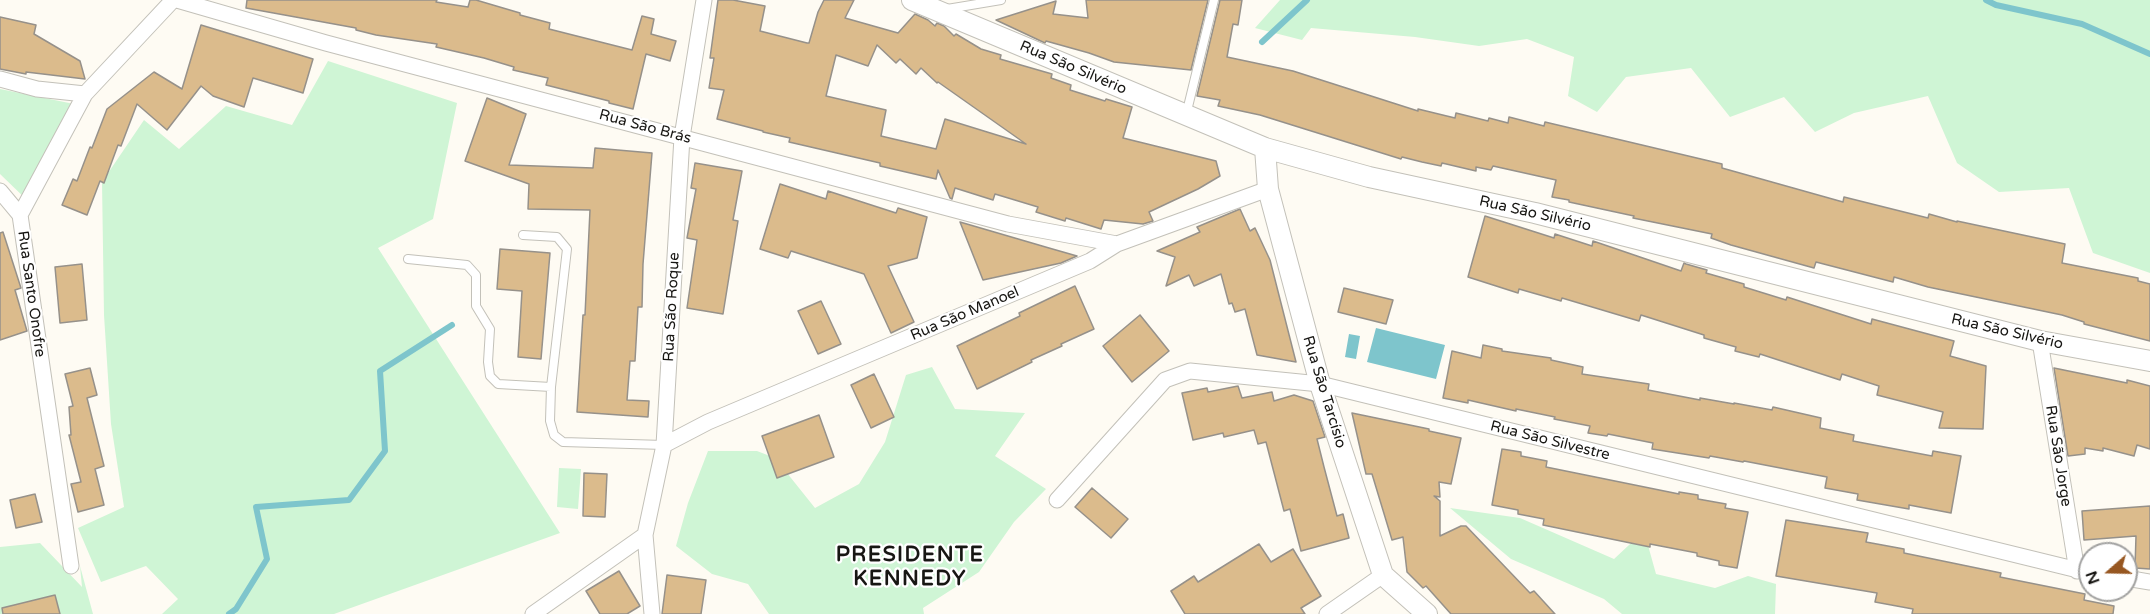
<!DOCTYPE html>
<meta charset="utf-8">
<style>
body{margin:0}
#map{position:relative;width:2150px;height:614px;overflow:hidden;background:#fefbf3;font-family:"Varela Round",sans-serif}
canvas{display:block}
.north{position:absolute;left:2078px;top:542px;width:60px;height:60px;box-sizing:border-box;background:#fff;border:2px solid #a2a2a1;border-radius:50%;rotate:250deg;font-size:16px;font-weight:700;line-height:24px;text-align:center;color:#171613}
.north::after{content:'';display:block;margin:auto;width:21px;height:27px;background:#975721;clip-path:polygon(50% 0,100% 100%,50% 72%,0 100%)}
</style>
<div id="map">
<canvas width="2150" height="614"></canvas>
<div class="north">N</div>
</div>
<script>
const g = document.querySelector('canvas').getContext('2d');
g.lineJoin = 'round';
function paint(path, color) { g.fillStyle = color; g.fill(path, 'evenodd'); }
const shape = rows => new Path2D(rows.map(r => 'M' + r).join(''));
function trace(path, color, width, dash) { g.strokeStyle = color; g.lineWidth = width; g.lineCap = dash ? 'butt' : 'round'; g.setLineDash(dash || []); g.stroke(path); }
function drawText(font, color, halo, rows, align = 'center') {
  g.font = font + ' "Varela Round",sans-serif'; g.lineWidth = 4.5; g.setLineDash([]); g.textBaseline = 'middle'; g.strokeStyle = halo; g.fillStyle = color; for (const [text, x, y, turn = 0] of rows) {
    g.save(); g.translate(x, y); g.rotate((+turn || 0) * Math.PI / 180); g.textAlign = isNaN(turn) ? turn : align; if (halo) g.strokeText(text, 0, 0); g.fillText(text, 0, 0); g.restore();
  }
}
paint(shape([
 [1280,0,2150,0,2150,273,2093,253,2069,188,1999,192,1957,163,1928,96,1854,113,1815,132,1784,97,1730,117,1691,68,1626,77,1597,112,1568,96,1574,57,1527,39,1479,46,1415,37,1311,28,1302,40,1255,28],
 [328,61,457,103,433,219,378,248,560,533,334,614,162,614,178,599,146,566,101,582,78,528,124,507,111,424,104,315,102,182,144,120,179,149,226,106,292,125],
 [0,89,79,105,29,202,0,174],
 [932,367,955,409,1025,413,995,456,1046,489,1014,522,979,572,923,608,924,614,769,614,748,584,712,574,676,546,688,503,708,451,757,451,775,458,815,508,859,484,885,442,906,375],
 [559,468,581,469,578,509,557,507],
 [1450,508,1520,518,1614,559,1644,531,1656,574,1715,588,1748,576,1776,584,1775,614,1622,614,1604,599,1511,559],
 [40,543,82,587,80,566,93,614,0,614,0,547]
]), '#cff5d5');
paint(shape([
 [1376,328,1445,345,1436,379,1367,362],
 [1349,334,1360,336,1356,359,1345,357]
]), '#7ec5cc');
trace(shape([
 [1986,0,1996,5,2082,24,2150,54],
 [1262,42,1307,0],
 [229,614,236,609,267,559,256,507,349,500,385,451,380,371,452,325]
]), '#7ec5cc', 6);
const building = shape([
 [247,0,437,0,436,2,468,7,470,0,476,0,520,13,520,15,550,23,549,29,632,50,642,16,654,19,651,34,676,41,670,61,646,54,633,109,609,103,609,101,546,85,548,78,513,70,514,67,484,58,436,47,437,44,376,35,356,30,356,28,246,8,247,0],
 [718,0,733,0,765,6,760,31,807,43,809,43,818,12,824,0,854,0,845,18,898,33,915,14,928,20,935,26,937,23,944,26,954,36,956,34,981,49,1001,55,1000,59,1052,74,1051,78,1071,85,1070,90,1105,101,1106,99,1132,107,1123,138,1216,161,1220,176,1198,189,1149,212,1153,221,1143,224,1104,220,1101,229,1066,218,1065,221,1036,212,1038,207,995,194,993,200,955,188,952,199,950,198,938,170,936,179,880,166,880,163,789,142,790,138,763,132,763,131,717,119,724,90,709,88,714,58,710,58,718,0],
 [877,45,896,63,900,59,916,74,921,68,937,83,938,82,1026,144,945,119,936,149,881,136,886,110,826,96,836,55,868,66,877,45],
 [1086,0,1208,0,1191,70,1114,62,1089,53,1046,41,1045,43,996,20,1056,1,1053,14,1088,18,1086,0],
 [1220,0,1242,0,1238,25,1233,24,1227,57,1293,71,1418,111,1418,109,1455,118,1456,113,1488,121,1489,118,1508,123,1509,117,1544,126,1545,122,1722,164,1722,168,1843,202,1844,197,1928,218,1929,214,1957,222,1957,221,2065,244,2062,263,2138,278,2138,281,2150,284,2150,341,2084,324,2084,322,2062,315,1928,287,1894,277,1893,282,1816,262,1814,268,1731,245,1711,238,1712,234,1633,218,1634,216,1569,202,1569,200,1552,197,1556,180,1493,166,1491,170,1476,167,1476,171,1442,163,1441,166,1422,162,1402,157,1401,159,1260,115,1218,106,1220,100,1197,96,1220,0],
 [0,17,36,25,34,34,80,61,85,79,26,72,26,74,0,69,0,17],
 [201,25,313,59,303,93,253,78,244,107,213,96,201,86,167,130,137,104,121,146,118,145,104,183,100,181,87,215,62,205,73,179,77,181,90,147,92,148,107,109,154,72,182,89,201,25],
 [487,98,526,114,509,165,593,168,595,148,652,153,643,264,642,307,638,307,635,361,630,361,627,400,649,401,648,417,577,412,583,315,585,315,590,210,528,209,529,184,465,161,487,98],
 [695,163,742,171,733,220,738,221,723,314,687,308,697,240,687,238,696,189,691,188,695,163],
 [780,184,826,199,828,191,896,213,898,208,927,217,917,258,888,266,914,322,891,333,864,274,791,251,788,258,760,249,780,184],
 [1240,209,1250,231,1255,228,1270,260,1296,362,1257,355,1245,309,1235,312,1232,303,1229,304,1221,274,1194,286,1189,275,1166,286,1175,257,1157,251,1200,232,1197,227,1240,209],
 [1485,216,1554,238,1555,234,1592,246,1593,241,1681,271,1684,263,1686,264,1707,270,1706,273,1744,284,1744,287,1786,300,1787,297,1871,324,1872,319,1954,341,1950,356,1986,366,1983,429,1939,428,1943,412,1877,395,1879,386,1842,374,1840,380,1760,354,1759,357,1735,351,1736,347,1704,338,1704,335,1641,315,1639,321,1562,298,1561,301,1519,289,1518,293,1468,277,1485,216],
 [960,222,1049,248,1077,256,1061,263,983,280,960,222],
 [3,232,20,285,21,288,15,290,27,331,0,340,0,233,3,232],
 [500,249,550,253,541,359,518,357,522,291,497,289,500,249],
 [82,264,87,320,60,323,55,267,82,264],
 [1075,286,1094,329,1061,344,1062,346,1031,360,1032,362,977,389,957,346,1020,316,1019,313,1075,286],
 [1344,288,1393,300,1386,324,1338,312,1344,288],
 [821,301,841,344,818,354,798,311,821,301],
 [1140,315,1169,351,1132,382,1103,346,1140,315],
 [1483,345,1502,349,1502,351,1551,358,1551,360,1583,367,1582,374,1649,384,1648,390,1700,400,1700,398,1734,404,1734,403,1772,410,1773,407,1821,418,1820,428,1854,435,1853,441,1932,456,1933,451,1961,456,1951,513,1909,505,1909,509,1857,500,1858,494,1825,488,1827,477,1744,461,1743,462,1710,456,1709,458,1652,449,1653,443,1608,434,1607,436,1588,433,1590,426,1554,419,1555,417,1516,409,1516,411,1468,400,1468,403,1443,398,1452,351,1481,358,1483,345],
 [90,368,97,395,87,398,104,466,95,469,104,505,78,512,71,484,81,482,69,435,71,435,69,407,73,406,65,374,90,368],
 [2054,368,2127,383,2127,380,2150,386,2150,449,2137,445,2134,456,2103,448,2103,451,2085,448,2085,454,2068,456,2054,368],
 [874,374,894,417,871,428,851,385,874,374],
 [1238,386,1242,398,1272,392,1274,401,1294,395,1313,401,1325,437,1317,439,1324,467,1337,516,1343,514,1349,538,1301,551,1290,509,1284,511,1266,442,1258,444,1254,430,1224,437,1223,433,1193,440,1182,393,1207,388,1208,392,1238,386],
 [1352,413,1429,429,1429,431,1461,438,1451,484,1439,482,1440,497,1434,496,1440,501,1440,536,1461,526,1466,526,1530,593,1534,591,1555,614,1451,614,1426,586,1423,588,1407,572,1403,537,1392,540,1372,474,1366,474,1352,413],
 [819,415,834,457,777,478,762,436,819,415],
 [1502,449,1521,452,1521,456,1547,461,1546,467,1679,494,1679,492,1698,495,1698,499,1726,504,1725,508,1748,512,1737,568,1719,565,1719,561,1697,556,1697,553,1650,544,1650,547,1543,525,1544,519,1518,514,1518,510,1492,505,1502,449],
 [584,473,607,474,605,517,583,516,584,473],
 [1092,488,1128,519,1111,538,1075,507,1092,488],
 [35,494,42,522,16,528,10,500,35,494],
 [2150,506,2150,569,2135,568,2136,536,2084,540,2082,511,2150,506],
 [1786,520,1868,533,1866,542,1904,549,1904,553,2001,573,2000,577,2085,594,2084,600,2114,606,2113,614,1912,614,1913,609,1875,602,1877,593,1776,576,1786,520],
 [1259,544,1271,562,1293,549,1321,596,1301,608,1305,614,1185,614,1171,591,1194,576,1198,582,1259,544],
 [619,571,640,606,627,614,600,614,586,591,619,571],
 [667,575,706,580,701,614,662,614,667,575],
 [55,595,60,614,3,614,2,608,55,595]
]);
paint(building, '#dbbb8c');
trace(building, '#96918a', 1.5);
const service = shape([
 [947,9,1001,0],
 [1186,115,1214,0],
 [523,235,557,237,567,249,551,387,550,421,554,435,563,442,664,445],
 [408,259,467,265,476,275,476,306,490,329,488,362,490,376,498,384,551,387]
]);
const minor = shape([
 [177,0,326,43,1008,224,1117,244],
 [0,79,37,89,85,94],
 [0,191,20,215],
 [2040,341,2077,571],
 [664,445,708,422,1090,261,1117,244,1268,189],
 [1057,500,1165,380,1190,371,1320,384,2090,573],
 [71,566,20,215,85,94,173,0],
 [2126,578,2150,582],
 [533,614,645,535],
 [652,614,645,535,664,445,682,137,704,0],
 [1327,614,1383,575]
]);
const tertiary = shape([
 [912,0,1265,148,1369,177,1535,213,2040,341,2150,361],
 [1265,148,1268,189,1320,384,1383,575,1427,614]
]);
trace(service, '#c3c1b9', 10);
trace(minor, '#c3c1b9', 17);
trace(tertiary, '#c3c1b9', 22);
trace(service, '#fff', 8);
trace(minor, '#fff', 15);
trace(tertiary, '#fff', 20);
drawText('15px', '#171613', '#fff', [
 ["Rua São Silvério",1073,68,23],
 ["Rua São Brás",645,127,15],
 ["Rua São Silvério",1535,214,13],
 ["Rua Santo Onofre",31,294,82],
 ["Rua São Roque",672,307,-87],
 ["Rua São Manoel",965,314,-23],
 ["Rua São Silvério",2007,332,13],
 ["Rua São Tarcísio",1324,392,73],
 ["Rua São Silvestre",1550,441,14],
 ["Rua São Jorge",2058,456,81]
]);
g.letterSpacing = '1.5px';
drawText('bold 21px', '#171613', '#fff', [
 ["PRESIDENTE",910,555],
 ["KENNEDY",910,579]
]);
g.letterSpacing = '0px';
</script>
